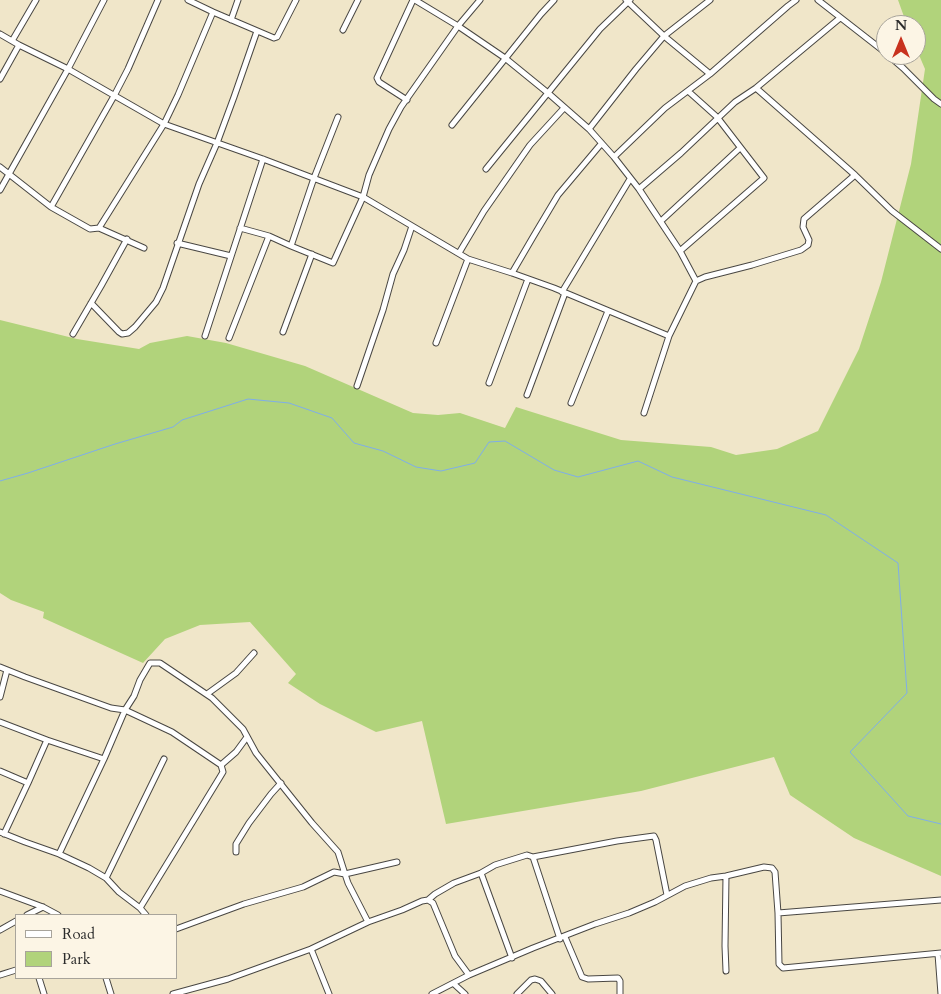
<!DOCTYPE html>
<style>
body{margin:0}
#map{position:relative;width:941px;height:994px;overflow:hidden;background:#f0e6c9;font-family:Cardo,serif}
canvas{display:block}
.legend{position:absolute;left:15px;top:914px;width:162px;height:65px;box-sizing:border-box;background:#fcf5e5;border:1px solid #a8a49b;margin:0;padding:6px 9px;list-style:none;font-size:15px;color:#2b2b2b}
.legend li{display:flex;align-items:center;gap:10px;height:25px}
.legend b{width:25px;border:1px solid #a8a49b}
.north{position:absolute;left:876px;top:15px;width:50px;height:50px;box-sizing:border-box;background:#fcf5e5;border:1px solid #a8a49b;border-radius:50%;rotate:0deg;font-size:14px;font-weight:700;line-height:20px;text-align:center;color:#2b2b2b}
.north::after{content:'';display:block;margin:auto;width:18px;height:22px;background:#c8321e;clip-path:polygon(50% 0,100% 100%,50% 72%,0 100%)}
</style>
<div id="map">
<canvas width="941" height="994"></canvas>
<ul class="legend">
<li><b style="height:6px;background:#fff"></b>Road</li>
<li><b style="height:14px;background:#b1d37b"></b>Park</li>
</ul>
<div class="north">N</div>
</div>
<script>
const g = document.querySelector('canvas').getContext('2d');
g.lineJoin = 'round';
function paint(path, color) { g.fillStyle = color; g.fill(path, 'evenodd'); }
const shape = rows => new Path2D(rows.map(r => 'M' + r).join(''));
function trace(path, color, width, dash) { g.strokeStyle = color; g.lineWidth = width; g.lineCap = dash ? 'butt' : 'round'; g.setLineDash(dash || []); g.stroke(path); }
paint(shape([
 [898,0,941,0,941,876,854,838,790,795,774,757,641,791,446,824,422,721,376,732,320,704,288,683,296,674,250,622,200,625,165,639,143,663,43,618,44,612,11,600,0,593,0,320,77,339,139,349,150,343,187,336,226,343,305,366,413,413,438,415,460,413,505,428,516,407,621,440,711,447,736,455,777,449,818,431,859,349,881,282,911,164,925,69,916,48,916,25,907,25]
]), '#b1d37b');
trace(shape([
 [0,481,28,473,115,444,173,427,182,420,248,399,289,403,332,418,354,443,383,451,416,467,441,471,475,463,489,442,505,441,554,470,578,477,638,461,672,477,826,515,898,563,907,693,850,752,908,816,941,824]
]), '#7faee9', 1);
const minor = shape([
 [188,0,213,12,274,38,277,37,296,0],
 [415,0,458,26,505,58,548,93,589,129,614,157,639,189,680,251,696,281],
 [626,0,664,36,710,74],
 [818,0,886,53],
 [231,20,238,0],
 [343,30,358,0],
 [0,34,19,45,68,69,164,124,263,159,363,197,369,175,389,129,401,107,458,26,480,0],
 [12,41,36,0],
 [888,55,903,68,934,99,941,104],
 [0,79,19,45],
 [756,88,855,175,892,211,941,249],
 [407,100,379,82,377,78,413,0],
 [452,125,541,14,554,0],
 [589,129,636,69,664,36,710,0],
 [614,157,665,108,710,74,788,6,796,0],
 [0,167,51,207,90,229,99,228,164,124,178,95,213,12],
 [486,169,600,29,630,0],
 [639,189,681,153,735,102,756,88,840,18],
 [0,190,68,69,104,0],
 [51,207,114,96,128,69,158,0],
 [661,221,740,148],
 [99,228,144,248],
 [240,228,269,236,291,246,333,263,363,197,468,259,512,273,554,288,669,336],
 [177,243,231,256],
 [291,246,314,178,338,117],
 [680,251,764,178,717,117,688,91],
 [459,253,484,211,530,145,564,108],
 [512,273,533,237,558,195,601,144],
 [562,292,630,179],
 [91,303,119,332,122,334,128,333,135,327,156,302,163,288,199,184,217,143,234,97,257,31],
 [283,332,312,254],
 [73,334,101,286,127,239],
 [205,336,263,159],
 [229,338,269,236],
 [436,343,468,259],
 [489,383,528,279],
 [357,386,383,310,393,274,404,250,412,226],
 [527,395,565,293],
 [571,403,608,311],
 [644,413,669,336,696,281,705,277,752,265,801,250,808,245,809,240,803,227,804,219,855,175],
 [0,667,25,677,111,708,125,710,172,732,221,765,223,772,220,777,140,908],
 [207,694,236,673,254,653],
 [0,697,7,670],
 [0,722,47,740],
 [221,765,236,752,247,737],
 [0,771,28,783,47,740,104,759],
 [0,832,25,842,59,854,89,868,106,878,119,892,140,908,146,915],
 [4,834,28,783],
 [236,852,236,844,249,823,271,794,281,783],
 [59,854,104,759,125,710,134,696,140,680,150,663,160,663,212,698,243,729,256,753,312,823,338,852,345,874,397,862],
 [533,857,617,841,654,836,656,840,667,895],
 [481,873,512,958],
 [106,878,164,759],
 [0,891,43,907,58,915],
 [428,900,435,894,454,883,481,873,495,865,527,855,533,857,560,939],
 [778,913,941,900],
 [27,915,43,907],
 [176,929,244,904,303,887,334,872,345,874,348,883,368,922],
 [0,930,16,921],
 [565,937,582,977,588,979,618,978,620,981,620,994],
 [311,949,329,994],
 [938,954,941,994],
 [726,971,725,946,726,876],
 [0,975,16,970],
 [39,978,44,994],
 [106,978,111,994],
 [454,984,465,994],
 [173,994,228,979,311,949,368,922,402,910,422,901,428,900,433,903,455,956,469,975],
 [432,994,469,975,533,948,595,924,629,913,655,902,685,886,711,878,726,876,764,867,772,868,775,872,778,913,779,964,783,968,941,953],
 [517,994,531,980,535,979,541,981,552,994]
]);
trace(minor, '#494743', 7);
trace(minor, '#fff', 5);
</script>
